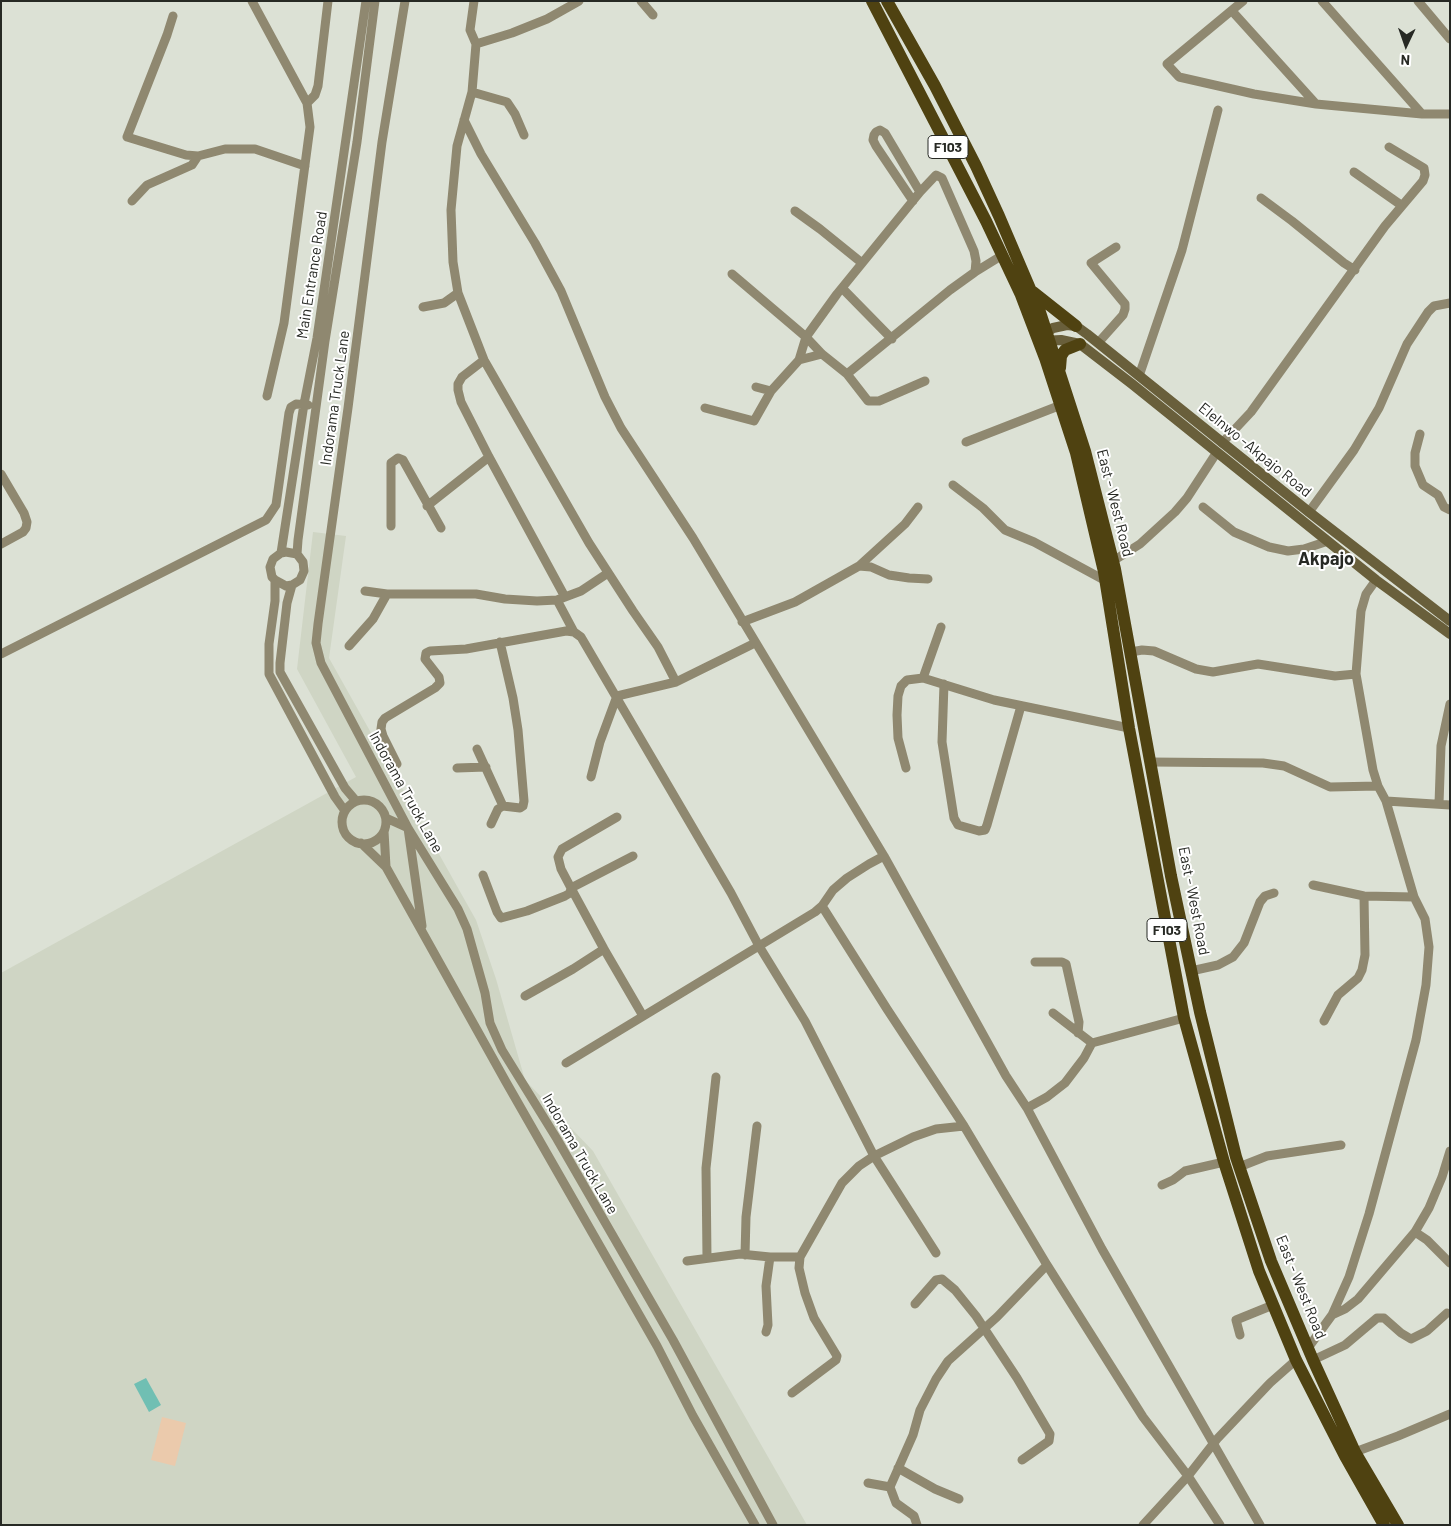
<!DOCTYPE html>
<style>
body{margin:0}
#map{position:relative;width:1451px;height:1526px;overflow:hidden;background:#dce1d5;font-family:Barlow,sans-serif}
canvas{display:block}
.frame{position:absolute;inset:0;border:2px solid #272924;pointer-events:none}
.north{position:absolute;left:1381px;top:20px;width:50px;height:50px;-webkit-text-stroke:4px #fff;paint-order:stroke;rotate:183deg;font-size:14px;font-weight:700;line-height:20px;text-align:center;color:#272924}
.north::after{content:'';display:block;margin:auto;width:18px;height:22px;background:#272924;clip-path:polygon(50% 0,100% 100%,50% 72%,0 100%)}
</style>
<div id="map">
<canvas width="1451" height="1526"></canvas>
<div class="frame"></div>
<div class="north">N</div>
</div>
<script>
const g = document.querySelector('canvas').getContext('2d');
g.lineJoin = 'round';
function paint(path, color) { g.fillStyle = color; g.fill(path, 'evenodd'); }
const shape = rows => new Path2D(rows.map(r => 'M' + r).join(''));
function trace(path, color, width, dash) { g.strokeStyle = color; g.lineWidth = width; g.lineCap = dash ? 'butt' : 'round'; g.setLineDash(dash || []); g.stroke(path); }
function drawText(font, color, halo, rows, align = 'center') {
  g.font = font + ' Barlow,sans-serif'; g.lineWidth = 4; g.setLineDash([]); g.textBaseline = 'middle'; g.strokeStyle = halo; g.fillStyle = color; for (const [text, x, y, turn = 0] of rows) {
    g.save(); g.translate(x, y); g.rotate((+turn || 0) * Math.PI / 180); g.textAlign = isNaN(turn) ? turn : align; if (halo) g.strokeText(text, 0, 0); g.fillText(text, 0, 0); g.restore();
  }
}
paint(shape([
 [313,532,346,536,329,658,476,920,496,979,525,1080,593,1151,807,1525,1,1525,1,973,356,777,297,669]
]), '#cfd5c4');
paint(shape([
 [162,1417,186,1423,175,1466,151,1460]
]), '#ebcaac');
paint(shape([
 [146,1378,161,1405,149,1412,134,1384]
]), '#70bfb3');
trace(shape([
 [252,1,307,103,310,127,284,323,267,396],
 [405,1,382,142,348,408,318,624,316,643,321,663,408,828,458,909,467,929,485,993,490,1023,502,1050,557,1139,673,1340,773,1525],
 [474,1,470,30,476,44,472,92,457,146,451,210,453,262,458,293,484,360,589,543,633,611,658,647,676,682],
 [641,1,653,15],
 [1243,1,1167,64,1179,77,1254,94,1316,104,1422,114,1450,114],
 [1322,1,1422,114],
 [1418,1,1450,39],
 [1232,11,1316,104],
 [173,16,167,35,127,137,186,155,198,156,225,149,255,149,305,166],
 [476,44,512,33,547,19,579,1],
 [472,92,507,102,515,114,524,135],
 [307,103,315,95,318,86,328,1],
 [464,120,481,154,535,243,561,291,605,397,621,428,693,538,884,856,1006,1076,1027,1108,1102,1249,1260,1525],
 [1354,172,1401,205],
 [1261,198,1292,221,1344,263,1355,270],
 [132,201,147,185,192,165,198,156],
 [913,201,876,146,873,140,874,135,876,132,880,130,885,133,920,192],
 [795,211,820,229,862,263],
 [732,274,806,337,822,354,847,374,868,401,879,401,925,381],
 [842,288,892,339],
 [423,307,444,303,458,293],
 [1098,343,1123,315,1125,309,1125,304,1120,298,1091,263,1116,247],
 [484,360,462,377,458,384,458,390,461,402,489,457,565,597],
 [799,360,806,337,837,294,920,192,936,175,942,178,974,251,976,261,975,272],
 [847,374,950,290,975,272,1001,256],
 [1139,376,1182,250,1218,110],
 [756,387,771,391,799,360,822,354],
 [705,408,754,421,771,391],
 [1420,434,1415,453,1415,466,1423,485,1438,495,1444,507,1450,510],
 [966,442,1061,405],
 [1222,443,1251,412,1385,226,1423,181,1425,175,1424,168,1389,147],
 [1,474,24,513,27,522,26,528,23,532,1,544],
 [953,485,983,508,1005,530,1034,542,1106,581],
 [427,506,489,457],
 [1203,507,1234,532,1269,547,1288,551,1304,549,1328,541],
 [1309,512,1354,450,1379,408,1407,344,1428,312,1434,306,1450,303],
 [391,526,391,463,398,458,403,460,441,528],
 [281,553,304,404,317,338,366,1],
 [297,554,286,552,281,553,273,559,270,567,272,577,275,580,286,586,292,585,300,580,304,571,303,562,297,554,298,540,325,341,357,142,375,1],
 [1113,561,1140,544,1175,512,1187,498,1217,452],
 [859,566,905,524,918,507],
 [275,580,275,601,269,644,269,674,335,797,345,811],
 [292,585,287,603,280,663,280,672,345,788,356,801],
 [365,591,387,594,476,594,505,599,537,601,557,600,581,591,608,573],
 [557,600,574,632],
 [742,622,795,602,859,566,871,567,889,575,909,578,928,579],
 [349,646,373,619,387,594],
 [1131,652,1142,650,1154,651,1196,669,1213,672,1258,664,1335,676,1356,674],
 [1,654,266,520,276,505,289,413,291,407,296,404,308,405],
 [923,678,941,627],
 [944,684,942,742,954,818,958,825,979,831,985,830,987,825,1021,706],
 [617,696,676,682,755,643],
 [477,749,503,806],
 [1150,762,1263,763,1284,766,1330,787,1378,786],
 [397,764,383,736,381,729,382,722,385,718,435,688,440,683,439,677,425,659,426,653,430,651,466,649,566,631,574,632,581,637,731,893,759,946,805,1021,874,1156,936,1253],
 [457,768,486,767],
 [906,768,898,738,897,715,898,696,901,686,907,680,923,678,994,700,1129,728],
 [591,777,600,742,617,696],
 '342 822a22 22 0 1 1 44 0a22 22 0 1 1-44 0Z',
 [1386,801,1450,805],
 [1439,804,1441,746,1450,704],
 [617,817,562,849,558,857,561,869,571,888,604,949,643,1016],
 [386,818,408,828,422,926],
 [491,824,498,809,503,806,520,808,523,806,524,801,518,730,513,698,500,642],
 [384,831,386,867],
 [361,843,386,867,506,1082,657,1346,693,1416,755,1525],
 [483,875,497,912,501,918,527,911,565,896,570,893,571,888,633,856],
 [1313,885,1364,896,1414,897],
 [822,906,887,1009,964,1126,1047,1265,1143,1417,1188,1476,1220,1525],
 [1035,962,1062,962,1066,964,1079,1022,1078,1033],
 [1191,971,1218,965,1233,957,1244,943,1260,902,1265,896,1274,893],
 [525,996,573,969,604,949],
 [1053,1013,1092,1043],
 [1324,1021,1338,995,1358,978,1362,970,1365,955,1364,896],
 [566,1063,815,912,822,906,833,890,847,878,869,864,884,856],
 [1027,1108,1047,1097,1065,1083,1084,1058,1092,1043,1184,1018],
 [1239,1167,1267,1156,1341,1145],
 [1162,1185,1173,1180,1185,1171,1224,1162],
 [1415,1232,1427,1240,1450,1263],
 [745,1255,746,1217,757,1126],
 [707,1258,706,1168,716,1077],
 [687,1261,740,1254,770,1257,800,1257],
 [915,1304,936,1280,942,1279,955,1290,976,1316,1017,1378,1050,1434,1049,1441,1022,1460],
 [1332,1315,1345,1309,1358,1299,1415,1232,1429,1208,1442,1177,1450,1151],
 [766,1332,768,1325,766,1286,770,1257],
 [1240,1335,1236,1320,1273,1305],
 [1308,1348,1332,1315,1349,1277,1369,1214,1416,1040,1426,985,1429,947,1425,919,1414,897,1386,801,1378,786,1373,770,1356,674,1361,611,1366,594,1376,580],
 [1313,1360,1345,1345,1377,1318,1384,1318,1401,1333,1411,1339,1427,1331,1447,1313],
 [792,1393,836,1360,837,1356,814,1318,805,1293,799,1268,800,1257,842,1183,859,1166,874,1156,913,1137,936,1129,964,1126],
 [1355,1452,1398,1436,1450,1414],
 [898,1468,935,1489,959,1499],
 [868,1483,890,1487],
 [917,1525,914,1516,896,1503,890,1487,913,1435,920,1410,936,1379,948,1361,997,1317,1047,1265],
 [1143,1525,1188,1476,1217,1439,1270,1383,1296,1360]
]), '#8f8870', 9);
trace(shape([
 [1041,336,1053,328,1067,325,1076,326,1087,334,1309,512,1450,621],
 [1042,341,1061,340,1080,344,1132,384,1376,580,1450,634]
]), '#695f3b', 10);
trace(shape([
 [872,1,986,221,1021,295,1045,358,1076,453,1104,572,1129,728,1184,1018,1224,1162,1259,1271,1296,1360,1345,1456,1384,1525],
 [887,1,935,86,976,166,999,216,1040,312,1085,451,1115,569,1171,876,1200,1012,1236,1157,1271,1261,1313,1360,1355,1452,1398,1525],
 [1033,292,1076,326],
 [1060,368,1061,356,1065,350,1080,344]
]), '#4f4211', 12);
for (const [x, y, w] of [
 [948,147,40],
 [1167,930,40]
]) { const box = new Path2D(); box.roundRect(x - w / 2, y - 11.5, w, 23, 4); g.fillStyle = '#fff'; g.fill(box); trace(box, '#272924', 1); }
drawText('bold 14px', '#272924', null, [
 ["F103",948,147],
 ["F103",1167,930]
]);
drawText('15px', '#272924', '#fff', [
 ["Main Entrance Road",312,275,-81],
 ["Indorama Truck Lane",335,398,-82],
 ["Elelnwo -Akpajo Road",1255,450,39],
 ["East - West Road",1115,503,76],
 ["Indorama Truck Lane",406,792,61],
 ["East - West Road",1194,901,79],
 ["Indorama Truck Lane",580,1154,60],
 ["East - West Road",1301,1287,68]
]);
drawText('bold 18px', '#272924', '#fff', [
 ["Akpajo",1326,559]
]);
</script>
